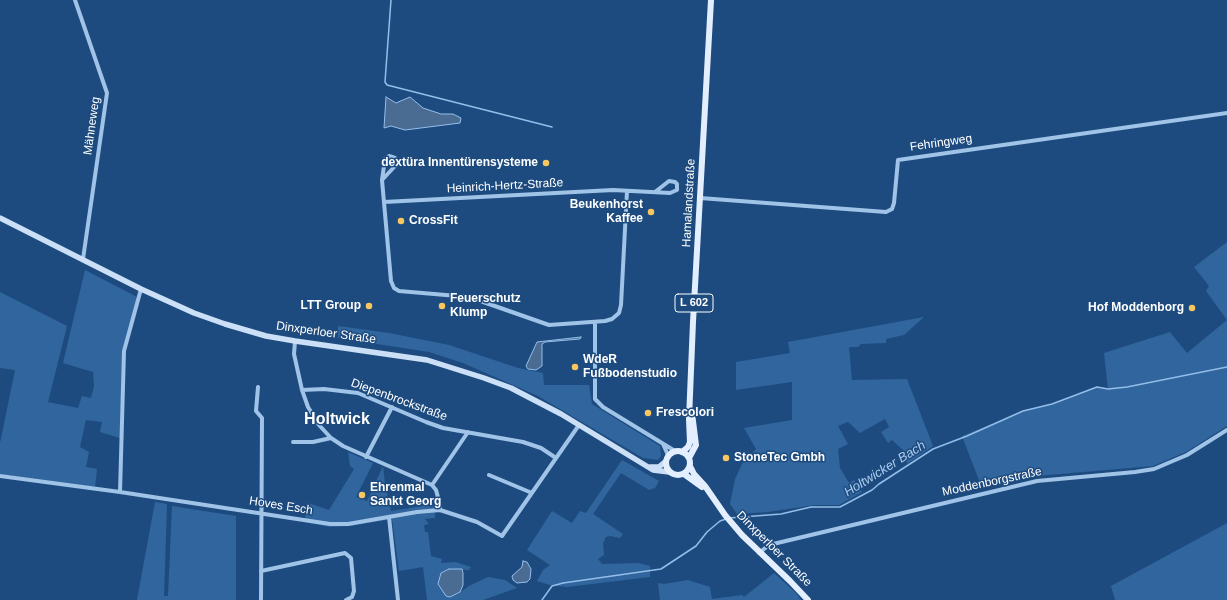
<!DOCTYPE html>
<meta charset="utf-8">
<style>
body{margin:0}
canvas{display:block;background:#1d4b7f}
</style>
<canvas width="1227" height="600"></canvas>
<script>
const g = document.querySelector('canvas').getContext('2d');
g.lineJoin = 'round';
function paint(path, color) { g.fillStyle = color; g.fill(path, 'evenodd'); }
const shape = rows => new Path2D(rows.map(r => 'M' + r).join(''));
function trace(path, color, width, dash) { g.strokeStyle = color; g.lineWidth = width; g.lineCap = dash ? 'butt' : 'round'; g.setLineDash(dash || []); g.stroke(path); }
function drawText(font, color, halo, rows, align = 'center') {
  g.font = font + ' Arial,sans-serif'; g.lineWidth = 3; g.setLineDash([]); g.textBaseline = 'middle'; g.strokeStyle = halo; g.fillStyle = color; for (const [text, x, y, turn = 0] of rows) {
    g.save(); g.translate(x, y); g.rotate((+turn || 0) * Math.PI / 180); g.textAlign = isNaN(turn) ? turn : align; if (halo) g.strokeText(text, 0, 0); g.fillText(text, 0, 0); g.restore();
  }
}
paint(shape([
 [1227,242,1227,426,1186,452,1153,466,1037,476,982,488,962,436,1024,411,1052,404,1097,387,1108,389,1104,353,1170,332,1187,353,1227,320,1206,291,1209,286,1194,267],
 [85,270,137,297,122,359,120,438,100,432,102,422,86,420,80,447,89,452,86,467,97,469,95,487,0,474,0,443,15,370,0,368,0,292,67,326,48,402,78,408,82,396,91,398,94,386,93,372,63,363],
 [924,317,904,335,886,339,886,343,861,344,858,347,849,347,852,380,907,379,933,446,907,464,903,450,892,440,888,443,881,432,889,427,885,419,860,433,848,422,838,426,848,444,838,449,840,468,849,483,854,480,862,492,839,505,815,505,768,512,737,514,730,504,735,479,742,464,756,449,744,428,792,420,792,382,736,390,736,362,790,353,788,342],
 [338,326,389,333,449,345,518,368,543,373,544,385,589,385,592,404,660,446,661,456,658,460,643,458,538,396,463,363,429,352,338,338],
 [348,452,373,463,356,497,367,501,383,466,385,484,391,511,435,504,435,518,425,519,429,524,424,525,425,532,428,532,431,556,442,559,441,563,455,562,471,567,469,569,471,570,449,569,456,595,469,586,488,577,505,580,517,588,483,600,427,600,423,567,399,571,392,519,350,526,330,527,304,522,308,503,329,510,354,469,350,466],
 [622,460,659,481,655,488,649,490,621,473,593,514,623,534,620,538,610,536,606,537,603,543,604,555,598,559,602,564,639,563,650,566,650,577,567,587,550,585,537,581,543,570,550,565,527,550,552,511,572,523,580,511,586,513],
 [155,502,167,504,164,596,168,596,172,506,236,516,236,600,137,600],
 [1227,523,1227,600,1115,600,1111,586],
 [774,573,796,593,801,600,660,600,658,583,664,584,688,580,710,587,712,599,742,595,744,597]
]), '#30659d');
const water = shape([
 [386,97,396,103,410,97,423,108,441,114,453,114,461,118,460,123,405,130,391,126,384,128,386,97],
 [581,337,580,339,545,342,542,344,542,366,536,370,528,369,526,366,537,342,581,337],
 [523,561,527,562,531,569,530,579,527,582,517,583,513,580,512,576,522,567,523,561],
 [449,569,462,569,463,573,463,585,460,592,450,597,446,596,438,584,441,573,449,569]
]);
paint(water, '#4a6c93');
trace(water, '#94beea', 1);
trace(shape([
 [391,0,385,82,387,85,552,127],
 [729,518,781,514,811,507,840,507,872,490,879,484,933,449,967,436,1023,411,1052,404,1097,387,1108,389,1127,387,1227,367],
 [542,600,552,586,563,583,661,569,696,546,707,532,720,521,726,519]
]), '#94beea', 1.5);
trace(shape([
 [75,0,107,93,83,259],
 [382,180,385,159,389,156,395,158,396,165,382,180,391,281,394,288,399,291,469,297,549,325,605,321,612,319,619,313,621,305,627,191],
 [700,198,886,212,892,209,894,203,898,160,1227,113],
 [384,202,613,190,670,193,677,190,677,184,675,182,669,181,655,192],
 [595,322,595,399,603,407,675,451],
 [295,341,294,354,302,390,308,407,319,425,331,438,343,446,432,485,436,490,439,501,440,510],
 [258,387,256,411,262,418,261,600],
 [302,390,324,389,358,393,426,422,443,428,523,442,541,448,556,458],
 [293,442,313,442,331,438],
 [663,444,668,455],
 [366,457,392,407],
 [489,475,532,493],
 [0,476,120,492,330,524,348,524,417,512,440,510,477,522,502,536,579,425],
 [432,485,468,432],
 [120,492,124,351,141,289],
 [389,517,398,600],
 [759,553,769,545,1037,481,1135,472,1154,469,1187,455,1227,430],
 [261,571,345,553,351,558,354,591,352,597,346,600]
]), '#a0c3e8', 4);
trace(shape([
 [0,218,141,289,194,313,225,324,266,336,295,341,427,360,484,378,511,388,561,414,653,470,669,472],
 [650,467,659,467,666,461]
]), '#cbdff7', 5.5);
trace(shape([
 '666 463a12 12 0 1 1 24 0a12 12 0 1 1-24 0Z',
 [682,452,688,447,690,442,689,419,693,322,711,0],
 [689,458,696,445,692,413],
 [690,466,694,474,705,486,725,515,742,535,790,581,808,600],
 [684,474,702,487]
]), '#e3eefe', 6);
for (const [x, y, r, color] of [
 [546,163,4,"#f8c85f"],
 [651,212,4,"#f8c85f"],
 [401,221,4,"#f8c85f"],
 [369,306,4,"#f8c85f"],
 [442,306,4,"#f8c85f"],
 [1192,308,4,"#f8c85f"],
 [575,367,4,"#f8c85f"],
 [648,413,4,"#f8c85f"],
 [726,458,4,"#f8c85f"],
 [362,495,4,"#f8c85f"]
]) { const dot = new Path2D(); dot.arc(x, y, r, 0, 2 * Math.PI); g.fillStyle = color; g.fill(dot); trace(dot, '#1d4b7f', 1.5); }
for (const [x, y, w] of [
 [694,303,38]
]) { const box = new Path2D(); box.roundRect(x - w / 2, y - 9, w, 18, 3); g.fillStyle = '#1d4b7f'; g.fill(box); trace(box, '#fff', 1); }
drawText('bold 11px', '#fff', null, [
 ["L 602",694,303]
]);
drawText('12px', '#fff', '#1d4b7f', [
 ["Mähneweg",92,126,-82],
 ["Fehringweg",941,143,-8],
 ["Heinrich-Hertz-Straße",505,186,-3],
 ["Hamalandstraße",689,203,-87],
 ["Dinxperloer Straße",326,333,8],
 ["Diepenbrockstraße",399,400,20],
 ["Moddenborgstraße",992,482,-12],
 ["Hoves Esch",281,506,9],
 ["Dinxperloer Straße",774,549,45]
]);
drawText('bold 12px', '#fff', '#1d4b7f', [
 ["dextüra Innentürensysteme",538,163,"right"],
 ["Beukenhorst",643,205,"right"],
 ["Kaffee",643,219,"right"],
 ["CrossFit",409,221],
 ["Feuerschutz",450,299],
 ["Klump",450,313],
 ["LTT Group",361,306,"right"],
 ["Hof Moddenborg",1184,308,"right"],
 ["WdeR",583,360],
 ["Fußbodenstudio",583,374],
 ["Frescolori",656,413],
 ["StoneTec Gmbh",734,458],
 ["Ehrenmal",370,488],
 ["Sankt Georg",370,502]
], 'left');
drawText('italic 13px', '#accdf0', '#1d4b7f', [
 ["Holtwicker Bach",885,469,-32]
]);
drawText('bold 16px', '#fff', '#1d4b7f', [
 ["Holtwick",337,420]
]);
</script>
